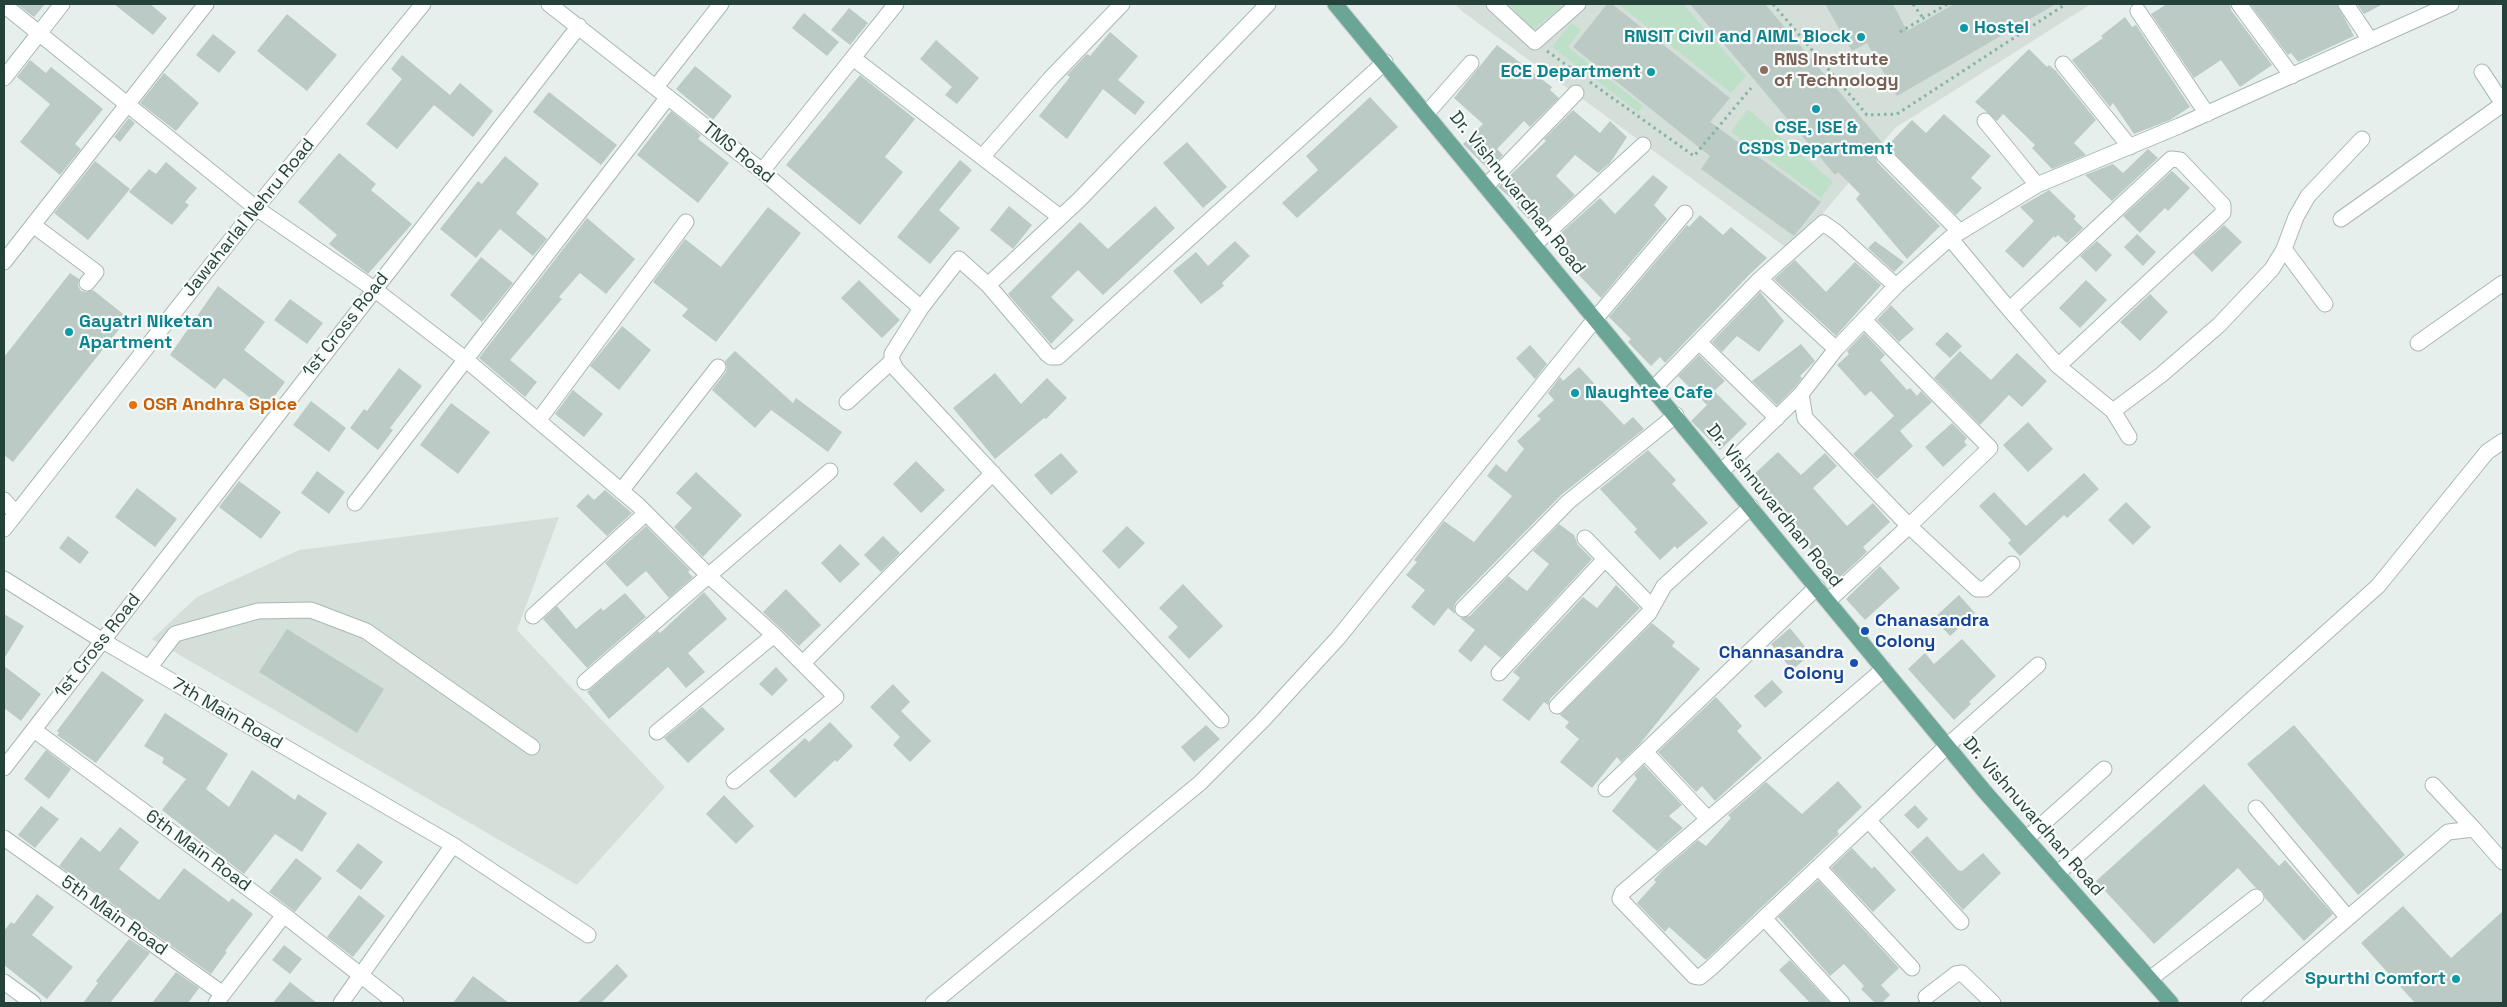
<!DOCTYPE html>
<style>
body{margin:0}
#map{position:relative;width:2507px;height:1007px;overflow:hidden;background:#e6efeb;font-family:"Space Grotesk",sans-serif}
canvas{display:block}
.frame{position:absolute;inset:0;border:5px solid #24423a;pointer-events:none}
</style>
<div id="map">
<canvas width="2507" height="1007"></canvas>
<div class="frame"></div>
</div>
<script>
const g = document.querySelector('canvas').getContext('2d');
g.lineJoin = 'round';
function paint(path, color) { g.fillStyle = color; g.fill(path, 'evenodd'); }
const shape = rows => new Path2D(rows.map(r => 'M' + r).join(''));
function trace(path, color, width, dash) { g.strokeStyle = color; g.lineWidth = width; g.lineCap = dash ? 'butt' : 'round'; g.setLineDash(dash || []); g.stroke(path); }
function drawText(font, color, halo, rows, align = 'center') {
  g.font = font + ' "Space Grotesk",sans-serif'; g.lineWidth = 4.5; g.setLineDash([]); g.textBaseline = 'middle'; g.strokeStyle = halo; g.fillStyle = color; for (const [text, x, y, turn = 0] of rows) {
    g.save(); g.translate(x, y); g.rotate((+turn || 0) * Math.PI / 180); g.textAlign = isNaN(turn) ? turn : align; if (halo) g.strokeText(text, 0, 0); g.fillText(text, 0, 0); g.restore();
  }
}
paint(shape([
 [1455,4,2091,4,1895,128,1791,251,1463,12],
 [559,517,517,630,665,787,577,885,152,639,197,597,299,550]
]), '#d4dfda');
paint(shape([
 [1509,4,1558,4,1561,7,1532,31],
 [1618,4,1683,4,1746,76,1731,93],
 [1571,23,1581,30,1568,47,1643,106,1638,112,1552,47],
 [1748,109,1833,182,1821,198,1731,132]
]), '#bfe0c8');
paint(shape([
 [17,4,45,4,34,17],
 [114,4,150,4,167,18,153,35],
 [1607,4,1612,4,1730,98,1710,122,1821,202,1794,236,1701,169,1710,156,1573,47],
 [1690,4,1765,4,1885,146,1878,148,1875,152,1877,162,1940,226,1907,259,1856,199,1860,194,1838,172,1835,175],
 [1825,4,1893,4,1907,31,1954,4,2056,4,1897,96,1867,43,1852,51],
 [2167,4,2230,4,2231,10,2272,65,2240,87,2221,60,2194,78,2151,14],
 [2250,4,2337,4,2354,36,2298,62,2291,53,2288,55],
 [2357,4,2383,4,2364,14],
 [849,8,868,23,850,45,831,30],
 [804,13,839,42,827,56,792,28],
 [287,14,337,55,307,91,257,51],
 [2125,17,2132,27,2136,25,2190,107,2170,120,2134,134,2113,103,2110,107,2072,60,2103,38,2101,36],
 [1110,32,1138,56,1118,80,1145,102,1135,115,1103,89,1067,139,1039,116,1070,77,1067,75,1087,54,1090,56],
 [213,34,236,52,219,73,196,55],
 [936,40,979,78,957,104,945,95,952,87,920,59],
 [1497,45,1552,87,1550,90,1559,98,1530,127,1524,121,1497,149,1503,155,1489,170,1463,144,1483,124,1454,98],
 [2029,49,2047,67,2049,65,2056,71,2096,120,2074,143,2086,155,2052,169,2032,148,2035,145,2003,114,1997,121,1975,102],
 [402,55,450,95,460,83,493,111,473,137,434,105,397,149,366,124,402,79,391,69],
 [30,60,46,73,51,67,103,109,75,144,81,149,60,175,20,142,50,104,17,77],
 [695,66,732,96,713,120,676,89],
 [164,73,199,103,176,131,140,103],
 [860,75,915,119,885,157,903,172,860,225,786,165],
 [549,92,617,145,601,165,533,112],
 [1370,97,1398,127,1297,218,1282,203,1318,170,1306,156],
 [1573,110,1600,133,1610,121,1627,137,1610,163,1598,173,1575,155,1556,176,1575,195,1538,229,1517,207,1519,205,1498,187,1546,141,1544,139],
 [671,111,701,135,698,139,729,163,698,203,637,155],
 [1944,114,1991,156,1971,178,1982,188,1956,215,1887,146,1912,120,1926,133],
 [129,118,135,123,120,142,114,137],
 [1187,142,1227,187,1203,208,1163,163],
 [2148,149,2158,158,2112,201,2085,175,2113,164,2123,173],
 [339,153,376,184,371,190,412,224,368,274,329,244,337,235,298,202],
 [505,156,539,184,516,213,547,239,533,256,500,229,476,258,440,229,478,181,482,184],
 [960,160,972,170,939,210,960,228,930,264,897,237],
 [95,161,130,189,88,240,54,213],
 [166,162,197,188,185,202,189,205,172,225,129,192,149,169,156,174],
 [2172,171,2190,188,2168,211,2165,208,2140,233,2123,216],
 [1653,175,1668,187,1654,205,1667,219,1601,298,1575,271,1580,267,1554,239,1600,198,1615,214],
 [2049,190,2076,216,2074,219,2083,228,2067,243,2058,235,2055,238,2054,236,2023,268,2005,251,2034,221,2020,207],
 [1009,206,1032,225,1013,249,990,230],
 [1155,206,1175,228,1103,295,1078,270,1051,297,1074,320,1051,344,1008,294,1080,222,1108,249],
 [768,207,801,233,716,342,682,316,688,309,653,282,685,239,721,267],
 [1700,215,1723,235,1731,227,1767,258,1749,275,1665,363,1660,357,1651,366,1628,342,1631,339,1609,317,1687,225,1689,227],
 [587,218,635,259,606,294,580,273,559,297,562,299,510,360,537,382,525,397,479,358],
 [2224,225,2242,242,2212,272,2193,253],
 [2137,234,2156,252,2143,266,2124,247],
 [1235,241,1250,256,1222,283,1224,286,1201,304,1173,271,1196,252,1208,266],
 [1875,241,1904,262,1894,272,1868,248],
 [2097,241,2112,255,2096,272,2080,256],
 [481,257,513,283,482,322,450,295],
 [1795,260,1826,292,1855,262,1881,285,1836,336,1774,279],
 [70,273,79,279,78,286,81,291,86,292,93,290,128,318,13,462,4,455,4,357],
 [859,280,900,320,882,338,841,298],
 [2086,280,2107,300,2080,328,2059,308],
 [218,286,265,322,244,350,285,382,265,409,224,378,215,389,170,355],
 [1760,292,1784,321,1759,352,1737,336,1722,352,1712,342],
 [2150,294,2168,312,2140,341,2120,322],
 [290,299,323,323,307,344,274,320],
 [1891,305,1914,329,1899,342,1877,320],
 [622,326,651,350,619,390,590,366],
 [1947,332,1962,346,1950,358,1935,344],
 [1864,333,1885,355,1880,360,1907,390,1910,388,1917,396,1921,391,1932,402,1900,431,1913,446,1877,479,1853,454,1894,416,1871,391,1865,396,1837,365,1849,354,1847,351],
 [1801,344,1815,361,1800,376,1802,378,1795,387,1777,405,1752,381],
 [1530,345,1547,364,1535,379,1516,358],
 [735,351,793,403,796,398,842,432,828,452,771,410,755,428,712,390,726,372,727,368,725,361],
 [1960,351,1991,380,2017,353,2047,381,2022,407,2009,395,1980,425,1934,378],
 [1699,355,1725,381,1714,391,1747,424,1720,450,1691,421,1707,405,1678,376],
 [1579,367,1602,392,1597,396,1624,425,1633,417,1644,429,1561,495,1456,602,1454,607,1455,614,1448,608,1434,626,1411,607,1425,590,1406,575,1417,562,1414,560,1444,521,1474,542,1512,496,1487,476,1496,464,1506,472,1524,449,1517,441,1541,419,1537,416,1554,400,1548,393,1560,377,1563,381],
 [399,368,422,386,390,428,393,430,378,450,350,428,364,409,367,411],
 [995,373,1021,404,1047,378,1067,398,1046,419,1044,418,995,459,953,408],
 [573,390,603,414,584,437,555,414],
 [311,401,346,428,329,452,293,425],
 [451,403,490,432,458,474,420,445],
 [2028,422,2053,449,2028,472,2003,445],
 [1952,423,1967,438,1964,442,1967,445,1943,467,1925,447],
 [1648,450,1676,480,1672,484,1708,523,1677,549,1675,546,1660,560,1634,532,1637,529,1600,489],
 [1778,452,1801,475,1825,453,1837,466,1813,488,1847,526,1873,503,1890,522,1863,547,1867,552,1838,579,1784,520,1787,517,1749,479],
 [1061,453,1078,472,1051,495,1034,475],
 [916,461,945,490,921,513,893,484],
 [317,471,345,492,329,514,301,493],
 [696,472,742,515,703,557,674,527,692,508,676,493],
 [2084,473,2099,489,2067,518,2064,515,2020,556,2008,543,2011,540,1979,506,1994,492,2026,526],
 [239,481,281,512,261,539,219,507],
 [137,488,177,519,155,547,115,517],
 [605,490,632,513,607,536,576,506,588,494,594,500],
 [2126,502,2151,527,2133,545,2108,520],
 [1559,524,1574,535,1578,545,1592,559,1501,658,1485,645,1471,662,1458,651,1475,630,1460,618,1470,616,1508,576,1527,591,1549,564,1533,551],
 [646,526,690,570,688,572,693,577,669,598,646,571,627,587,605,563],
 [1127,526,1145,543,1119,569,1102,551],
 [68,536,89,552,80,564,59,548],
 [883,536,900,553,881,572,864,555],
 [840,544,860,564,840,583,821,563],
 [1880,566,1900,588,1865,620,1846,599],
 [1183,584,1223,626,1189,659,1168,637,1178,627,1159,608],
 [1616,585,1640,608,1550,699,1548,705,1544,702,1529,721,1502,700,1520,678,1513,672,1583,597,1597,608],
 [786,589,821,625,799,646,763,612],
 [704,592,727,619,688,653,705,672,686,688,668,667,609,719,587,692,658,631,660,633],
 [625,593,646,617,587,668,543,619,557,606,576,629,601,608,603,611],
 [1959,595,1975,613,1950,636,1934,618],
 [4,614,24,626,4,659],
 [1652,623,1675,642,1672,646,1700,669,1639,745,1621,762,1617,757,1592,788,1560,762,1579,739,1565,727,1569,722,1560,715],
 [1790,628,1811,654,1792,670,1771,644],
 [287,629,384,689,357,733,259,672],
 [1962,639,1996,676,1969,702,1971,704,1954,720,1908,669,1925,653,1934,664],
 [4,666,41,694,21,721,4,708],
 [776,667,788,680,772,696,759,684],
 [102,671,144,700,96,763,57,735,59,733,57,731],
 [1772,680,1783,692,1765,708,1754,696],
 [893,684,910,702,901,711,931,741,910,762,893,745,900,737,870,707],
 [1716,697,1742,726,1737,731,1762,758,1715,801,1702,786,1696,792,1658,752],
 [702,707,725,729,688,763,664,738],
 [165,713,228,754,206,789,229,807,252,770,295,800,298,794,327,813,302,852,275,834,244,874,162,810,186,779,162,763,164,758,144,746],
 [830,722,853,746,837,762,835,760,795,798,769,771,805,738,809,742],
 [1206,725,1220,739,1194,762,1181,747],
 [2294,725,2405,855,2358,895,2247,764],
 [46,750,71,769,49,799,24,779],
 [1644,765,1682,805,1669,816,1683,828,1657,851,1612,811,1637,779,1634,775],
 [1838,781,1862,807,1837,831,1839,834,1706,960,1669,927,1665,932,1637,903,1656,882,1654,880,1662,871,1698,840,1706,846,1731,818,1728,815,1766,782,1802,814],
 [2204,784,2279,866,2285,860,2333,914,2304,941,2265,898,2263,891,2256,888,2238,868,2154,944,2096,881],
 [724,795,754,826,736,844,706,814],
 [1915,805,1928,819,1918,829,1904,815],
 [41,806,59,819,35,848,18,835],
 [120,827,139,842,119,869,159,900,184,868,229,902,232,898,253,914,225,951,227,952,211,974,59,866,81,837,100,852],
 [1927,836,1958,870,1962,871,1983,853,2001,873,1963,910,1910,852],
 [358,843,383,862,361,890,336,871],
 [1852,848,1872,869,1874,866,1896,890,1873,912,1831,868],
 [296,858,322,878,295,912,269,892],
 [1818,880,1899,968,1881,985,1890,995,1882,1003,1875,1003,1861,989,1864,986,1844,964,1830,976,1778,917],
 [37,894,54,907,32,935,73,967,47,999,4,965,4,931,11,922,14,924],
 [359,895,385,916,353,957,327,937],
 [2403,906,2451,958,2503,911,2503,1003,2415,1003,2361,943],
 [129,939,150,953,110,1003,83,1003,98,983,96,981],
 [284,945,302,959,290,974,272,960],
 [1790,960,1830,1003,1810,1003,1779,970],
 [617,964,628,976,601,1003,577,1003],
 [176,972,199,988,188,1003,152,1003],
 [473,976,509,1003,453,1003],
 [290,982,317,1003,273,1003]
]), '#bbcac4');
const minor = shape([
 [549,4,762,171,921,308],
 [1494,4,1535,42,1578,4],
 [2239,4,2292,76],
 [2346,4,2370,40],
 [4,5,256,208,374,289,465,359,638,505,709,576,774,635,836,697,734,781],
 [2138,11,2207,114],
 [853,58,1060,217],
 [2063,64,2130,147],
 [2482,72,2503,104],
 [4,78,62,4],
 [656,87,721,4],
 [1427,113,1471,63],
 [1985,121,2037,185],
 [1884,155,1960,232],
 [983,156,1050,79,1122,4],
 [762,171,896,4],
 [1487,185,1576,93],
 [2341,219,2503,104],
 [33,225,96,272,87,283],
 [1950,238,2037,185,2179,126,2451,4],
 [1535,244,1643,145],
 [2284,249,2325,304],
 [4,262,206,4],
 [1760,279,1836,349],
 [988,285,1079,200,1268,4],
 [1864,320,1990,448,1909,526,1977,589,1985,589,2012,564],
 [1699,342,1777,418],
 [2418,343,2503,283],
 [2058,366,2113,411,2129,437],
 [1654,388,1760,279,1823,223,1836,232,1896,286],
 [847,402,892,361],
 [2113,411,2161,375,2219,325,2272,269,2284,249,2296,217,2308,196,2362,139],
 [538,421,686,222],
 [1722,471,1801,394],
 [621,491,718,367],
 [4,500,16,514],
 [355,503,668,97],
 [4,529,256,208,423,4],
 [1585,538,1652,607],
 [4,579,103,641,453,845,588,935],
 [1828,601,1909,526,1805,418,1801,394,1836,349,1896,286,1950,238,2003,302,2058,366,2223,213,2223,205,2180,160,2171,159,2010,309],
 [1463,609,1568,502,1676,415],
 [533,616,645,514],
 [803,663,993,473],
 [149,668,175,634,258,611,311,610,366,631,532,747],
 [1884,669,1622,893,1620,899,1694,976,1700,977,1711,968,1947,746,2038,665],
 [1499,673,1605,559],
 [585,682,830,471],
 [1557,706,1649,613,1664,586,1751,507],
 [1221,720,896,369,892,361,892,354,921,308,959,259,988,285,1047,354,1051,357,1058,357,1385,62],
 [34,730,284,915,396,1003],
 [657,732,774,635],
 [1645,752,1708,819],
 [4,768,579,26],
 [2433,785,2474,829],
 [1606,789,1817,587],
 [2256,808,2348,918],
 [1868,820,1961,922],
 [4,838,223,994],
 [2026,839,2104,769],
 [1818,867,1912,968],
 [2057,874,2378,586,2487,452,2503,441],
 [1764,918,1842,1003],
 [2150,979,2256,897],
 [4,982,33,1003],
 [1926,997,1956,974,1962,973,1993,1003],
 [216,1003,284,915],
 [341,1003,453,845],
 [933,1003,1200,783,1263,720,1338,638,1596,318,1685,213],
 [2249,1003,2448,832,2474,829,2503,862]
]);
const major = shape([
 [1335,4,1985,792,2171,1003]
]);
trace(minor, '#a8b8b2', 17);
trace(major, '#c2cac8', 17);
trace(shape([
 [1773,4,1867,115,1897,114,2066,4],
 [1913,4,1923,18],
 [1900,32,1947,4],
 [1547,51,1583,77],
 [1590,82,1694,156,1751,88]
]), '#86b3a5', 3, [2.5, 4]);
trace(minor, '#fff', 15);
trace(major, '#6aa596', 15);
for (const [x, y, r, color] of [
 [1964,28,5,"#0f9aa8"],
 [1861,37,5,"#0f9aa8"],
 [1764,70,5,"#8d6e63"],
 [1651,72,5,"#0f9aa8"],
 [1816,109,5,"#0f9aa8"],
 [69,332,5,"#0f9aa8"],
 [1575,393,5,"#0f9aa8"],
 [133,405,5,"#e8710a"],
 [1865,631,5,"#1a4fb4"],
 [1854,663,5,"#1a4fb4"],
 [2456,979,5,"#0f9aa8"]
]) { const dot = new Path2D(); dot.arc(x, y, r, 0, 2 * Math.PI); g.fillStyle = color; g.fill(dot); trace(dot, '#f7fbf9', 2); }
drawText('bold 18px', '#0d838f', '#f7fbf9', [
 ["Hostel",1974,28],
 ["RNSIT Civil and AIML Block",1851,37,"right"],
 ["ECE Department",1641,72,"right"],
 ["CSE, ISE &",1816,128,"center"],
 ["CSDS Department",1816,149,"center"],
 ["Gayatri Niketan",79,322],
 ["Apartment",79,343],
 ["Naughtee Cafe",1585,393],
 ["Spurthi Comfort",2446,979,"right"]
], 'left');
drawText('bold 18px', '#785e54', '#f7fbf9', [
 ["RNS Institute",1774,60],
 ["of Technology",1774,81]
], 'left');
drawText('18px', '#24423a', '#f7fbf9', [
 ["TMS Road",738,153,39],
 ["Dr. Vishnuvardhan Road",1517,193,51],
 ["Jawaharlal Nehru Road",249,218,-51],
 ["1st Cross Road",346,325,-52],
 ["Dr. Vishnuvardhan Road",1774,506,51],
 ["1st Cross Road",98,646,-52],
 ["7th Main Road",227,714,30],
 ["Dr. Vishnuvardhan Road",2033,817,49],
 ["6th Main Road",198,851,36],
 ["5th Main Road",114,916,35]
]);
drawText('bold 18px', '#c56008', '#f7fbf9', [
 ["OSR Andhra Spice",143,405]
], 'left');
drawText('bold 18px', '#164399', '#f7fbf9', [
 ["Chanasandra",1875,621],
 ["Colony",1875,642],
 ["Channasandra",1844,653,"right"],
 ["Colony",1844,674,"right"]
], 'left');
</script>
